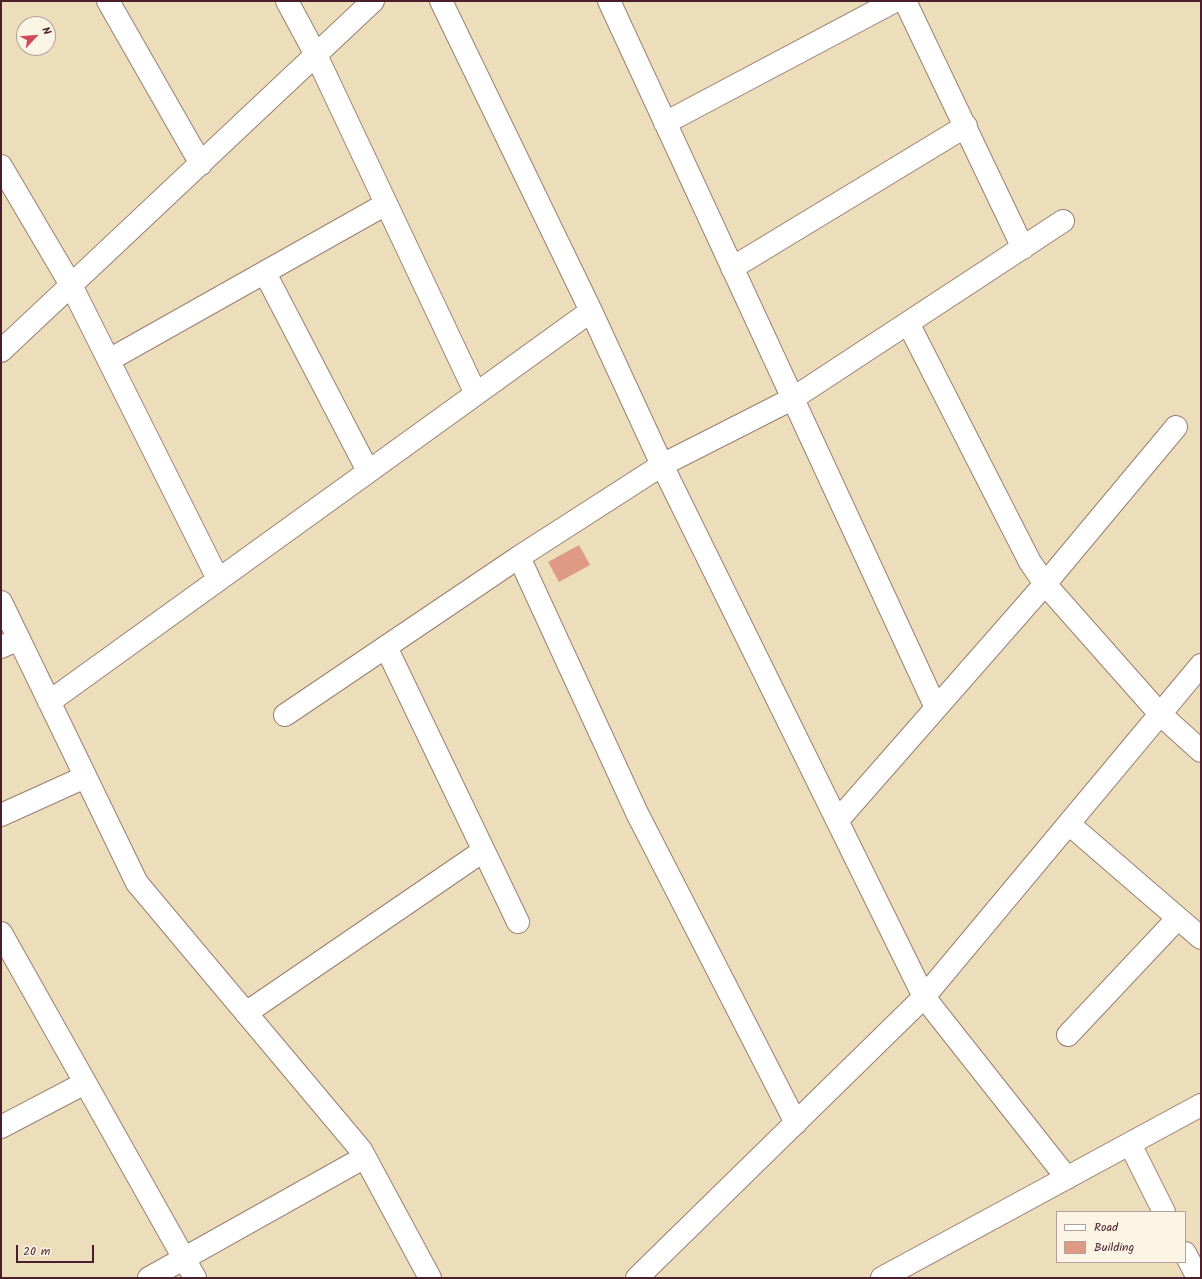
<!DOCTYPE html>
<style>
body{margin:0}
#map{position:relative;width:1202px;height:1279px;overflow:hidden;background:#ecdebb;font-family:Kalam,sans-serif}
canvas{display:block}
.frame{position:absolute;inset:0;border:2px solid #4a1f2b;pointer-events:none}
.legend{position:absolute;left:1056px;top:1211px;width:130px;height:52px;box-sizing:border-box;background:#fcf5e5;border:1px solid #b59f9b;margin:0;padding:5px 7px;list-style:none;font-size:12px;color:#4a1f2b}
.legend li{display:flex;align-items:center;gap:8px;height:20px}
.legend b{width:20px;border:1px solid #b59f9b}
.north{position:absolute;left:16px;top:16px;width:40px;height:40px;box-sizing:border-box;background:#fcf5e5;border:1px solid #b59f9b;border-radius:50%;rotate:64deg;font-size:11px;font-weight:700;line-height:16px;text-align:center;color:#4a1f2b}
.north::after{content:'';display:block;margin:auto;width:14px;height:18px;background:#d1495b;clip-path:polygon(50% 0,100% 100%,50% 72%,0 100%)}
.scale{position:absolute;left:16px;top:1245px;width:78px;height:18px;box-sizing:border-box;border:2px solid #4a1f2b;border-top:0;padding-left:5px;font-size:12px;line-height:14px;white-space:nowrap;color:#4a1f2b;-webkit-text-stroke:3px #fcf5e5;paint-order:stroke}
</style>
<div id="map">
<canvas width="1202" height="1279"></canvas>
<div class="frame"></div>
<ul class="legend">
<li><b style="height:5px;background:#fff"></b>Road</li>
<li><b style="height:11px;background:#df9a85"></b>Building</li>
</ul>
<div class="north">N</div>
<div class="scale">20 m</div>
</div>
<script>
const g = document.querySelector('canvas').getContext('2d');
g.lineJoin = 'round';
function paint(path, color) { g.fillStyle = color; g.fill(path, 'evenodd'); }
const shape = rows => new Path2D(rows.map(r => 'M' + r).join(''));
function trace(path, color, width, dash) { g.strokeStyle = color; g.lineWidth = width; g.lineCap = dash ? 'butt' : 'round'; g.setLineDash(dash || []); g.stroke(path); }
paint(shape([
 [579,545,590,565,559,582,548,562]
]), '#df9a85');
const street = shape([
 [108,1,201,164],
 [287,1,316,55,476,394],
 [441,1,591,311,662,465,924,997,1067,1178],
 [609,1,936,708],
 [905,1,1023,248],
 [665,123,895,1],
 [1,166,71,285,218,579],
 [732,268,966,126],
 [265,273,368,471],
 [908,323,1030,562,1045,584,1160,714,1201,751],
 [1,351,373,1],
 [109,360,386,204],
 [519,557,637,813,796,1123],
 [1,602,137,883,361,1150,430,1278],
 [1,647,19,639],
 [386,647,518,922],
 [49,702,591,311],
 [285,715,519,557,662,465,792,399,1063,221],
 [1,815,85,777],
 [838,820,1045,584,1176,427],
 [1069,824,1201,938],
 [1,933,195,1278],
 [246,1013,483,851],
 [1068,1035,1178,918],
 [1,1127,85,1083],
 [1130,1144,1164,1212],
 [1185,1253,1198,1278],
 [149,1278,365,1157],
 [637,1278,924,997,1201,665],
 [882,1278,1201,1105]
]);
trace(street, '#9b7e73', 24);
trace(street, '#fff', 22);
</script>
